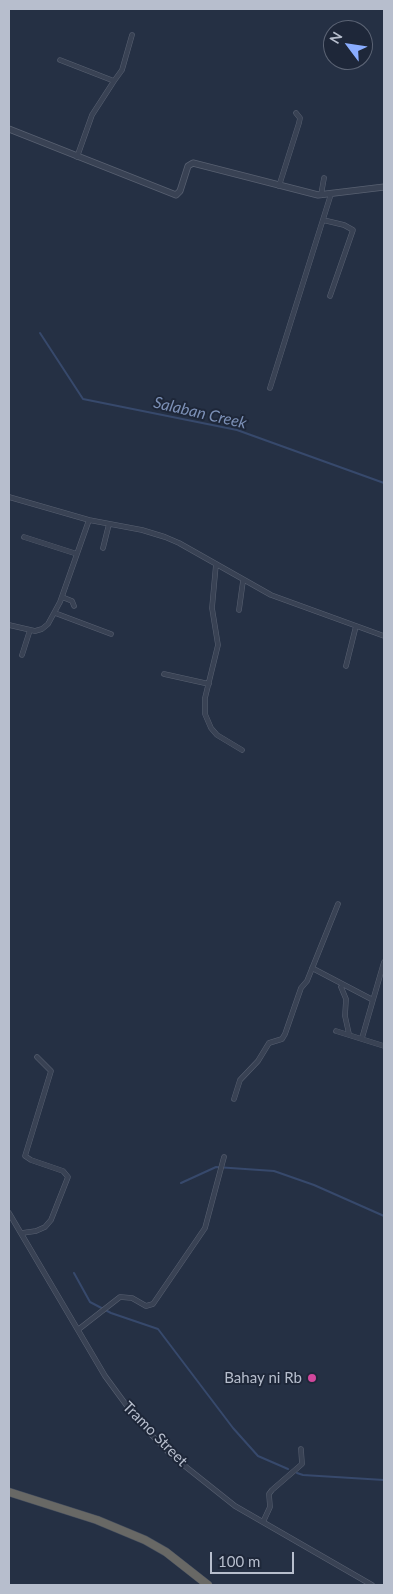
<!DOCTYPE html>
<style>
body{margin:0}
#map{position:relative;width:393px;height:1594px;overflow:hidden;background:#253044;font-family:Lato,sans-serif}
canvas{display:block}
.frame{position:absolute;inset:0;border:10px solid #b7becd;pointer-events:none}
.north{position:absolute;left:323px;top:20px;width:50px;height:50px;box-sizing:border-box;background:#1e2739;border:1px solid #5b6374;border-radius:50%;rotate:301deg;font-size:14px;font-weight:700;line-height:20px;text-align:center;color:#b7becd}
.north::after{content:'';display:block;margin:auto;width:18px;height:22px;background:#8aadff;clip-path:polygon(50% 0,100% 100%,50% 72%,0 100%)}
.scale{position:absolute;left:210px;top:1552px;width:84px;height:22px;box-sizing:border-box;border:2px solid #b7becd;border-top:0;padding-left:6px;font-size:15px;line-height:18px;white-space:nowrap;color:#b7becd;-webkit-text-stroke:4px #1e2739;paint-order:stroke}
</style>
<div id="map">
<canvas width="393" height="1594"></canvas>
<div class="frame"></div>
<div class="north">N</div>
<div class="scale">100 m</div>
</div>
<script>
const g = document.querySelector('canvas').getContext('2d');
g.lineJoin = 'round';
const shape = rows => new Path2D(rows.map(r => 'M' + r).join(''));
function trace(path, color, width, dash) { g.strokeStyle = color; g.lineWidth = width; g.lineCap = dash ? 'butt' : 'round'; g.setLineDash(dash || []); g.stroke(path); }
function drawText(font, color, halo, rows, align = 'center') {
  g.font = font + ' Lato,sans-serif'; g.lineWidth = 4; g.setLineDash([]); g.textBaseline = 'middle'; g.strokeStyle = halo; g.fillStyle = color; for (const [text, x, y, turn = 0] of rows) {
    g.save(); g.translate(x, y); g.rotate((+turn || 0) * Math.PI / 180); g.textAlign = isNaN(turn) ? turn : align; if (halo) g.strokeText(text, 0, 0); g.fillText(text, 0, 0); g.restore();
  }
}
trace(shape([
 [40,333,83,399,237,430,384,483],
 [181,1183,216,1167,274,1171,314,1185,384,1216],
 [74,1273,90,1302,111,1313,158,1329,233,1428,258,1456,288,1469],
 [297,1473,303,1475,384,1480]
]), '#37496c', 2);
const minor = shape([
 [60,60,114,81,92,115,77,157],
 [114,81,122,70,132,35],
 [279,186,299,123,300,118,296,113],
 [321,195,324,178],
 [323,220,344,225,353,230,330,296],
 [270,388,331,194],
 [9,497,89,520,142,530,165,537,179,543,271,595,384,636],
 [24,537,77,554],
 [103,548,109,524],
 [216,564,212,608,218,645,205,698,205,714,211,728,217,735,242,750],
 [62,597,72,601,74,606],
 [239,610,243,581],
 [55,613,111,634],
 [9,625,35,631,42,629,48,624,60,602,89,520],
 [22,655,30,630],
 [346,666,356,626],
 [164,674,209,684],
 [312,968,373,1000],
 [341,987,346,999,345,1016,349,1034],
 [336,1031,384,1046],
 [362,1038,384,962],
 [234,1099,240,1080,258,1061,269,1043,282,1039,285,1034,301,988,307,981,338,904],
 [9,1213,105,1376,138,1421,171,1455,235,1506,372,1585],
 [22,1233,36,1231,45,1227,51,1220,68,1177,63,1171,31,1160,25,1156,51,1071,37,1057],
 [79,1329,120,1297,132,1298,146,1306,153,1304,205,1228,224,1157],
 [263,1522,270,1507,269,1494,272,1490,302,1464,301,1449]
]);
const tertiary = shape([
 [9,129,176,195,180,191,188,166,193,163,318,195,384,187]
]);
const trunk = shape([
 [9,1492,97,1520,145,1540,166,1552,208,1585]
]);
trace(minor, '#586071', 5.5);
trace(tertiary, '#586071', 7);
trace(trunk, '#444d5e', 9);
trace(minor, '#394254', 4.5);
trace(tertiary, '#394254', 5.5);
trace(trunk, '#686865', 8);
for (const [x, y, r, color] of [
 [312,1378,5,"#d1479c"]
]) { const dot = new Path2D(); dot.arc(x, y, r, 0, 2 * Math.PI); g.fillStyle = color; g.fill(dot); trace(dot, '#1e2739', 2); }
drawText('15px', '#b7becd', '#1e2739', [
 ["Bahay ni Rb",302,1378]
], 'right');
drawText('15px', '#b7becd', '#1e2739', [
 ["Tramo Street",155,1434,45]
]);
drawText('italic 16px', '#7c90b6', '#1e2739', [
 ["Salaban Creek",200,413,13]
]);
</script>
